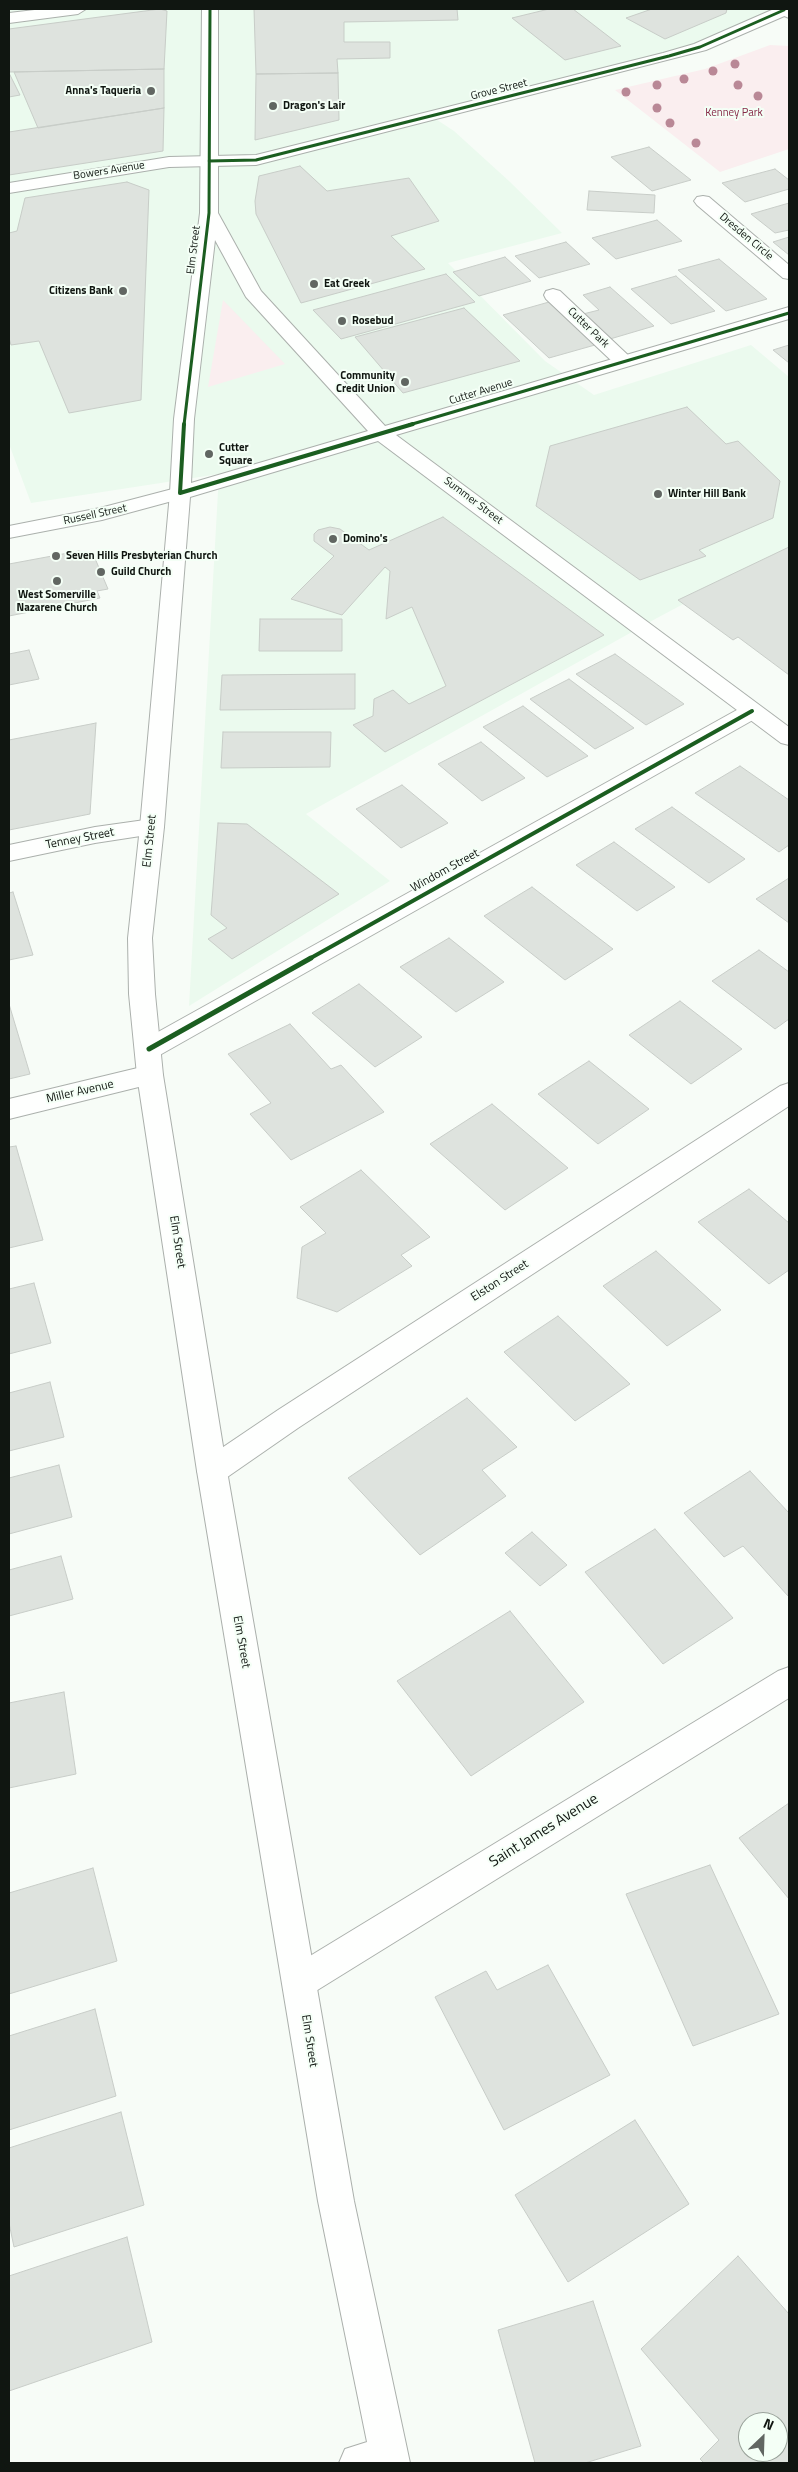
<!DOCTYPE html>
<style>
body{margin:0}
#map{position:relative;width:798px;height:2472px;overflow:hidden;background:#f7fcf7;font-family:"Titillium Web",sans-serif}
canvas{display:block}
.frame{position:absolute;inset:0;border:10px solid #101611;pointer-events:none}
.north{position:absolute;left:738px;top:2412px;width:50px;height:50px;box-sizing:border-box;background:#f4fff6;border:1px solid #99a29a;border-radius:50%;rotate:24deg;font-size:14px;font-weight:700;line-height:20px;text-align:center;color:#101611}
.north::after{content:'';display:block;margin:auto;width:18px;height:22px;background:#616662;clip-path:polygon(50% 0,100% 100%,50% 72%,0 100%)}
</style>
<div id="map">
<canvas width="798" height="2472"></canvas>
<div class="frame"></div>
<div class="north">N</div>
</div>
<script>
const g = document.querySelector('canvas').getContext('2d');
g.lineJoin = 'round';
function paint(path, color) { g.fillStyle = color; g.fill(path, 'evenodd'); }
const shape = rows => new Path2D(rows.map(r => 'M' + r).join(''));
function trace(path, color, width, dash) { g.strokeStyle = color; g.lineWidth = width; g.lineCap = dash ? 'butt' : 'round'; g.setLineDash(dash || []); g.stroke(path); }
function drawText(font, color, halo, rows, align = 'center') {
  g.font = font + ' "Titillium Web",sans-serif'; g.lineWidth = 4; g.setLineDash([]); g.textBaseline = 'middle'; g.strokeStyle = halo; g.fillStyle = color; for (const [text, x, y, turn = 0] of rows) {
    g.save(); g.translate(x, y); g.rotate((+turn || 0) * Math.PI / 180); g.textAlign = isNaN(turn) ? turn : align; if (halo) g.strokeText(text, 0, 0); g.fillText(text, 0, 0); g.restore();
  }
}
paint(shape([
 [9,9,787,9,700,47,428,114,454,131,509,181,562,233,448,263,545,361,594,395,751,345,789,377,789,548,657,618,306,814,390,881,189,1006,219,474,31,503,9,444]
]), '#ebfaee');
paint(shape([
 [770,45,789,46,789,149,720,172,615,90,705,69],
 [223,300,285,364,208,387]
]), '#faeeef');
const building = shape([
 [160,9,167,11,164,69,9,72,9,29,160,9],
 [254,9,457,9,458,20,344,22,344,42,390,42,390,58,337,59,338,73,256,74,254,9],
 [549,9,573,9,621,46,565,60,512,18,549,9],
 [652,9,727,9,726,13,665,39,626,18,652,9],
 [164,69,164,108,38,128,14,72,164,69],
 [9,73,20,95,9,97,9,73],
 [338,73,339,120,255,140,256,74,338,73],
 [164,108,163,151,9,175,9,132,164,108],
 [649,147,691,180,652,191,611,157,649,147],
 [300,166,327,191,409,178,439,221,391,236,425,269,301,303,256,214,255,201,259,176,300,166],
 [775,169,789,180,789,189,745,202,722,183,775,169],
 [127,182,149,190,141,400,69,413,39,341,11,345,9,338,9,233,17,231,25,198,127,182],
 [589,191,655,195,654,213,587,210,589,191],
 [789,203,789,230,775,233,751,214,789,203],
 [657,220,682,241,616,259,592,238,657,220],
 [789,237,789,255,773,242,789,237],
 [566,242,590,264,539,278,515,256,566,242],
 [505,257,531,281,479,296,453,272,505,257],
 [719,259,767,299,726,311,678,270,719,259],
 [446,274,475,302,341,339,313,310,446,274],
 [676,276,715,311,671,324,631,289,676,276],
 [610,287,654,326,610,339,583,314,599,310,583,295,610,287],
 [549,302,595,345,549,358,503,315,549,302],
 [464,308,520,361,403,393,355,337,464,308],
 [789,345,789,363,773,350,789,345],
 [687,407,726,444,738,441,780,481,773,518,699,550,706,556,640,580,536,506,550,446,687,407],
 [443,517,604,635,385,752,353,725,373,716,374,699,393,690,409,704,446,686,412,607,386,619,390,571,385,567,342,615,291,599,334,556,314,541,314,534,318,530,330,527,340,529,369,550,443,517],
 [789,547,789,675,738,637,733,640,678,600,789,547],
 [79,551,82,558,94,556,108,589,97,591,100,598,9,616,9,564,79,551],
 [260,619,342,619,342,651,259,651,260,619],
 [29,650,39,679,9,685,9,654,29,650],
 [615,654,684,704,646,725,576,674,615,654],
 [355,674,355,709,220,710,222,675,355,674],
 [569,679,634,728,595,749,530,699,569,679],
 [523,706,588,756,547,777,483,727,523,706],
 [96,723,90,814,9,830,9,740,96,723],
 [223,732,331,732,330,767,221,768,223,732],
 [481,742,525,778,482,801,438,764,481,742],
 [740,766,789,800,789,845,779,852,695,793,740,766],
 [402,785,448,823,401,848,356,809,402,785],
 [672,807,745,859,709,883,635,829,672,807],
 [218,823,247,824,339,894,232,959,208,939,227,928,211,915,218,823],
 [614,842,675,887,637,911,576,865,614,842],
 [789,878,789,923,756,899,789,878],
 [532,887,613,949,565,980,484,916,532,887],
 [13,892,33,955,9,960,9,893,13,892],
 [449,938,504,982,456,1012,400,967,449,938],
 [759,950,789,972,789,1019,775,1029,712,981,759,950],
 [359,984,422,1037,375,1067,312,1013,359,984],
 [680,1001,742,1049,691,1084,629,1035,680,1001],
 [9,1004,30,1074,9,1079,9,1004],
 [290,1024,331,1069,341,1065,384,1112,291,1160,250,1114,271,1103,228,1054,290,1024],
 [589,1061,649,1109,598,1144,538,1094,589,1061],
 [492,1104,568,1168,505,1210,430,1144,492,1104],
 [16,1146,43,1240,9,1248,9,1147,16,1146],
 [361,1170,430,1237,401,1255,412,1266,337,1312,297,1298,302,1247,326,1233,300,1207,361,1170],
 [749,1189,789,1223,789,1270,769,1284,698,1222,749,1189],
 [656,1251,721,1310,667,1346,603,1286,656,1251],
 [34,1283,51,1343,9,1354,9,1289,34,1283],
 [558,1316,630,1384,575,1421,504,1352,558,1316],
 [50,1382,64,1437,9,1451,9,1393,50,1382],
 [467,1398,517,1447,482,1470,506,1496,420,1555,348,1478,467,1398],
 [59,1465,72,1517,9,1534,9,1478,59,1465],
 [750,1471,789,1513,788,1596,743,1546,724,1557,684,1513,750,1471],
 [655,1529,733,1618,663,1664,585,1572,655,1529],
 [532,1532,567,1565,540,1586,505,1553,532,1532],
 [61,1556,73,1599,9,1616,9,1570,61,1556],
 [510,1611,584,1702,471,1776,397,1681,510,1611],
 [64,1692,76,1774,9,1788,9,1703,64,1692],
 [789,1803,789,1899,739,1838,789,1803],
 [710,1865,779,2014,693,2046,626,1894,710,1865],
 [93,1868,117,1961,9,1994,9,1893,93,1868],
 [548,1965,610,2075,504,2130,435,1997,486,1971,497,1990,548,1965],
 [95,2009,116,2096,9,2130,9,2036,95,2009],
 [121,2112,144,2205,14,2247,9,2223,9,2148,121,2112],
 [635,2120,689,2204,568,2282,515,2195,635,2120],
 [127,2237,152,2342,9,2391,9,2276,127,2237],
 [738,2256,789,2314,789,2463,704,2463,700,2459,719,2440,641,2349,738,2256],
 [748,2422,778,2422,778,2452,748,2452,748,2422],
 [593,2301,641,2446,585,2463,535,2463,498,2330,593,2301]
]);
paint(building, '#dee3de');
trace(building, '#c8cdc8', 1);
const street = shape([
 [43,9,86,9,78,14,9,23,9,13,43,9],
 [774,9,789,9,789,14,706,50,256,165,169,167,9,193,9,183,169,157,256,155,663,53,694,44,774,9],
 [703,196,709,197,789,265,789,279,783,278,697,205,694,201,697,197,703,196],
 [553,289,560,291,630,357,633,361,630,365,616,365,546,299,544,295,546,291,553,289],
 [180,487,187,489,190,493,187,497,102,520,9,538,9,526,100,508,180,487],
 [752,704,760,706,763,711,760,716,158,1056,149,1058,140,1056,136,1049,140,1042,744,706,752,704],
 [152,819,160,821,164,827,160,833,95,843,9,861,9,845,95,827,152,819],
 [150,1065,159,1068,163,1075,159,1082,9,1119,9,1099,150,1065],
 [789,1083,789,1106,298,1428,223,1480,212,1483,201,1480,197,1471,201,1462,278,1410,780,1086,789,1083],
 [789,1667,789,1698,311,1994,299,1999,287,1994,282,1982,287,1970,778,1671,789,1667]
]);
const secondary = shape([
 [202,9,218,9,218,213,261,291,385,426,789,307,789,319,396,435,789,727,789,745,781,743,378,441,190,497,164,827,152,938,155,994,163,1075,227,1471,354,2201,410,2463,339,2463,345,2449,367,2442,318,2201,197,1471,137,1075,129,994,128,938,140,827,170,493,174,419,200,213,202,9],
 [215,240,246,297,368,431,191,483,194,419,215,240],
 [773,9,789,9,789,18,775,12,773,9]
]);
trace(street, '#abb0ac', 2);
trace(secondary, '#abb0ac', 2);
paint(street, '#fefffe');
paint(secondary, '#fefffe');
trace(shape([
 [209,161,256,160,669,56,700,47,784,10],
 [184,425,209,213,210,9],
 [409,425,789,313]
]), '#1b5e20', 3);
trace(shape([
 [184,424,180,493,413,424],
 [309,959,752,711]
]), '#1b5e20', 4);
trace(shape([
 [149,1049,311,958]
]), '#1b5e20', 5);
g.fillStyle = '#b98896';
for (const [x, y] of [
 [735,64],
 [713,71],
 [684,79],
 [657,85],
 [738,85],
 [626,92],
 [758,96],
 [657,108],
 [670,123],
 [696,143]
]) { g.beginPath(); g.arc(x, y, 4.5, 0, 2 * Math.PI); g.fill(); }
for (const [x, y, r, color] of [
 [151,91,5,"#616662"],
 [273,106,5,"#616662"],
 [314,284,5,"#616662"],
 [123,291,5,"#616662"],
 [342,321,5,"#616662"],
 [405,382,5,"#616662"],
 [209,454,5,"#616662"],
 [658,494,5,"#616662"],
 [333,539,5,"#616662"],
 [56,556,5,"#616662"],
 [101,572,5,"#616662"],
 [57,581,5,"#616662"]
]) { const dot = new Path2D(); dot.arc(x, y, r, 0, 2 * Math.PI); g.fillStyle = color; g.fill(dot); trace(dot, '#f4fff6', 2); }
drawText('11px', '#101611', '#f4fff6', [
 ["Grove Street",499,90,-14],
 ["Bowers Avenue",109,171,-9],
 ["Dresden Circle",746,237,40],
 ["Elm Street",194,250,-83],
 ["Cutter Park",588,328,44],
 ["Cutter Avenue",481,392,-17],
 ["Summer Street",473,501,37],
 ["Russell Street",95,515,-12]
]);
drawText('bold 11px', '#101611', '#f4fff6', [
 ["Anna's Taqueria",141,91,"right"],
 ["Dragon's Lair",283,106],
 ["Eat Greek",324,284],
 ["Citizens Bank",113,291,"right"],
 ["Rosebud",352,321],
 ["Community",395,376,"right"],
 ["Credit Union",395,389,"right"],
 ["Cutter",219,448],
 ["Square",219,461],
 ["Winter Hill Bank",668,494],
 ["Domino's",343,539],
 ["Seven Hills Presbyterian Church",66,556],
 ["Guild Church",111,572],
 ["West Somerville",57,595,"center"],
 ["Nazarene Church",57,608,"center"]
], 'left');
drawText('11px', '#862947', '#f4fff6', [
 ["Kenney Park",734,113]
]);
drawText('12px', '#101611', '#f4fff6', [
 ["Tenney Street",80,839,-11],
 ["Elm Street",150,841,-84],
 ["Windom Street",445,871,-29],
 ["Miller Avenue",80,1092,-13],
 ["Elm Street",177,1242,81],
 ["Elston Street",500,1281,-33],
 ["Elm Street",241,1642,80],
 ["Elm Street",309,2041,81]
]);
drawText('15px', '#101611', '#f4fff6', [
 ["Saint James Avenue",544,1831,-32]
]);
</script>
